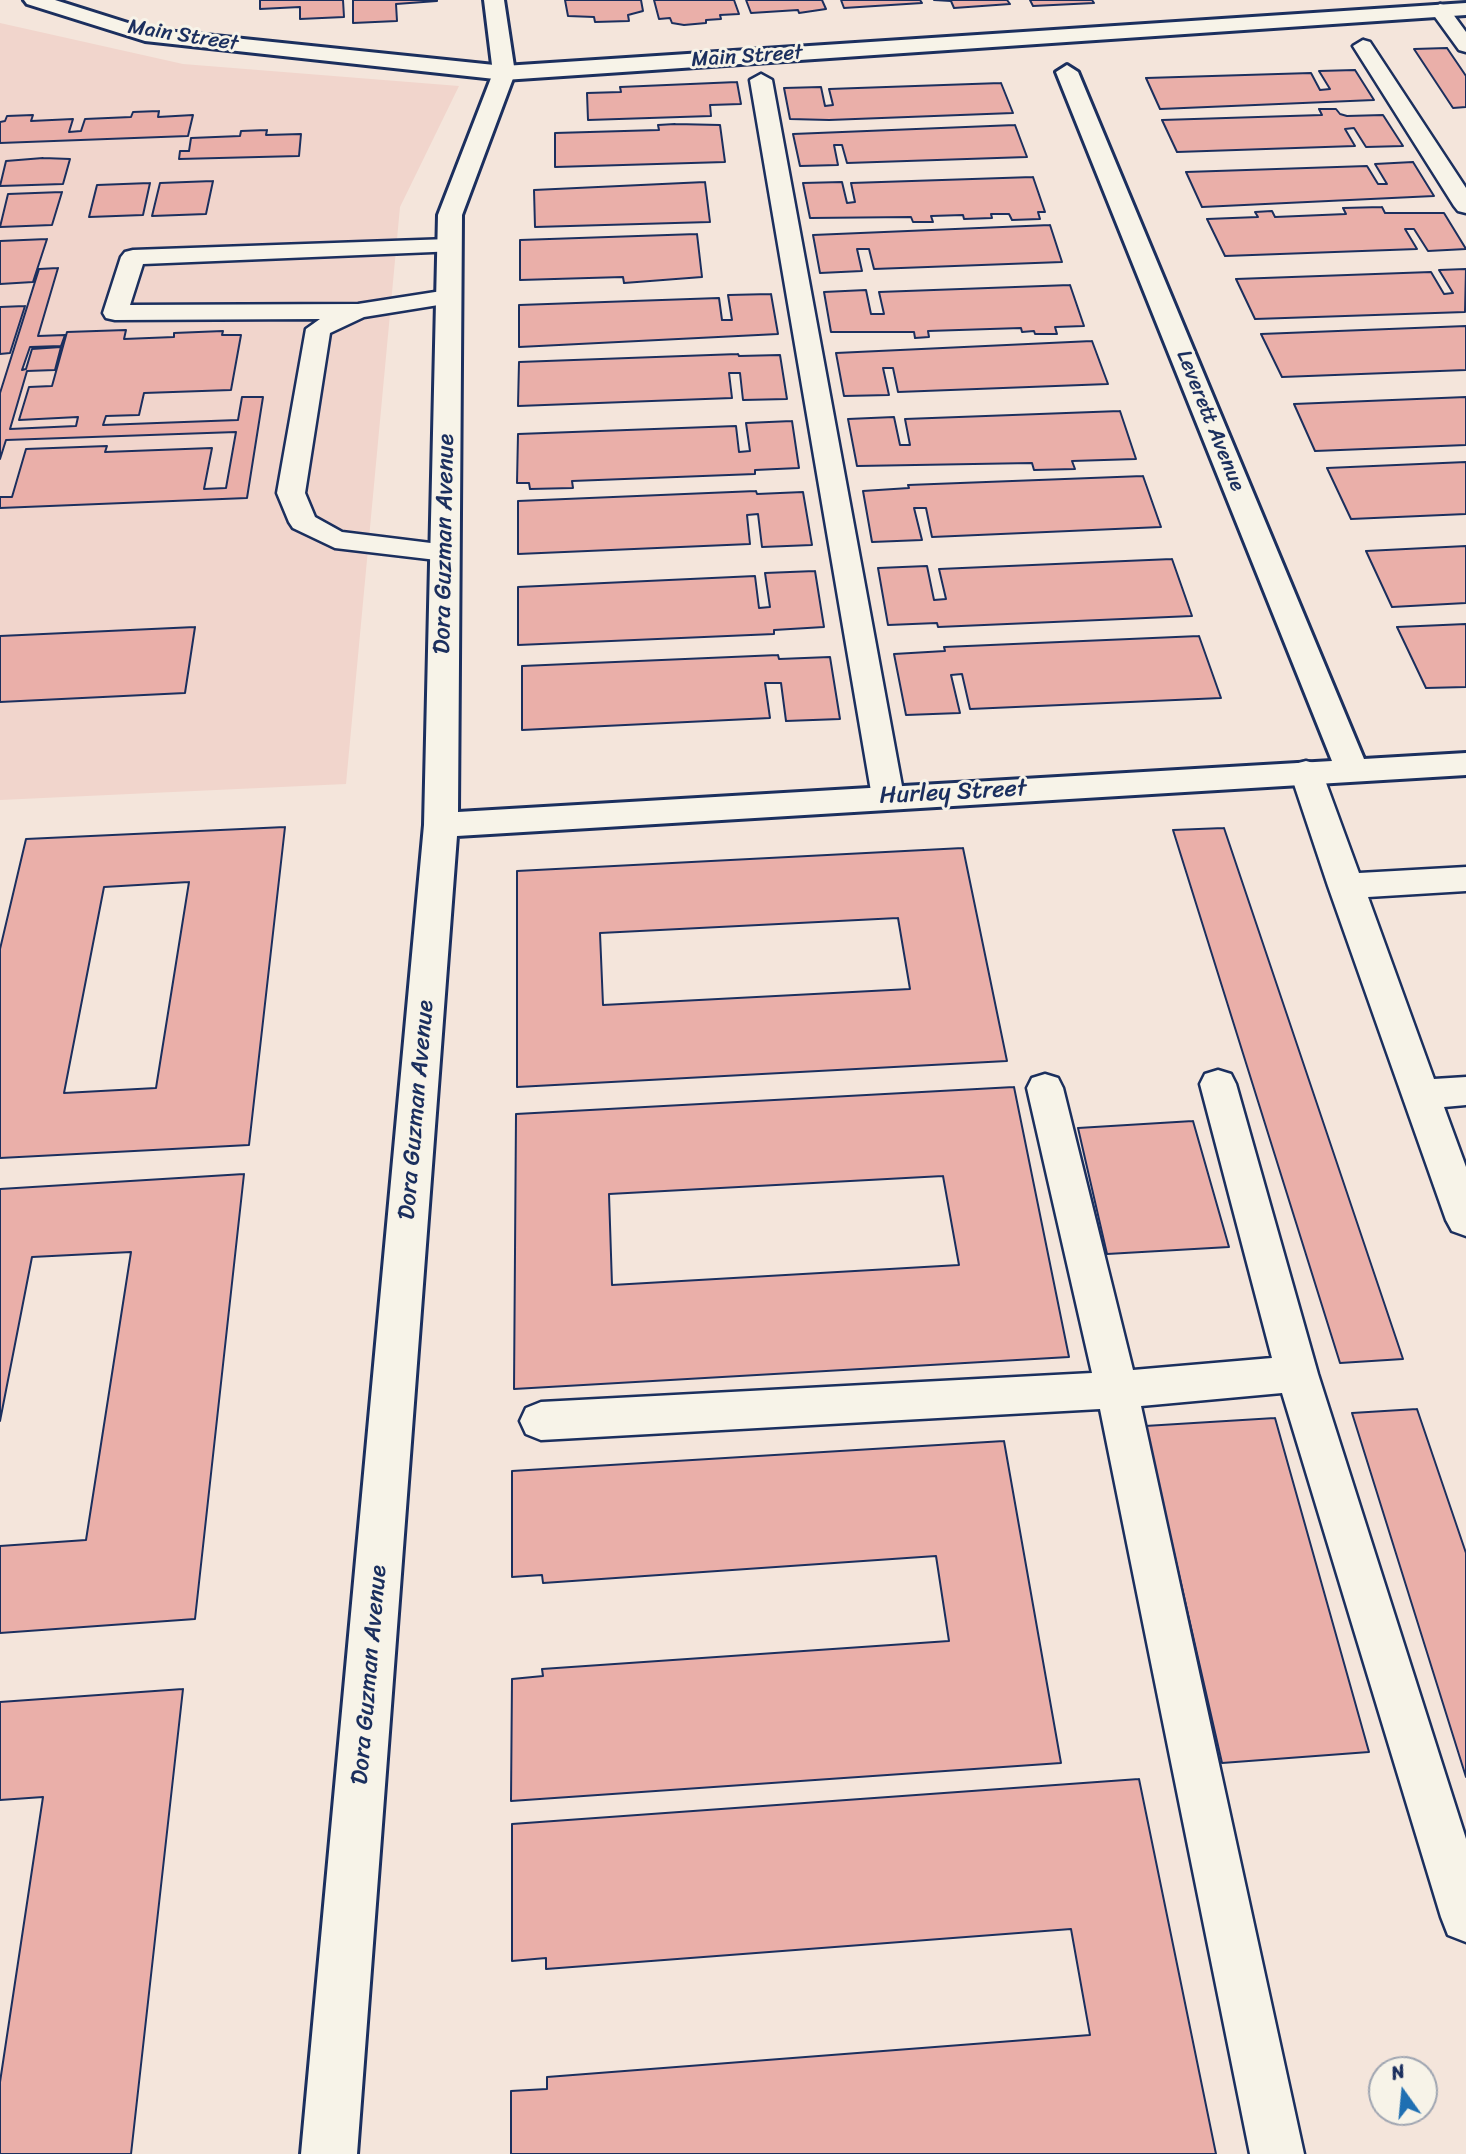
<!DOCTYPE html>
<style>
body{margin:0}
#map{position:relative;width:1466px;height:2154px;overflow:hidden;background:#f4e5db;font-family:Sriracha,sans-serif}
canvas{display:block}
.north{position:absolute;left:1368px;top:2056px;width:70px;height:70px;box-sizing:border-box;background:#f7f3e8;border:2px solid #9fa5b1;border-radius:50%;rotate:345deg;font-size:19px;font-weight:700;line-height:28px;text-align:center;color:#1b2f5e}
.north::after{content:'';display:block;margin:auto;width:24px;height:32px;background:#1f6fb2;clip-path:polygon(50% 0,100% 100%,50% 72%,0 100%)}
</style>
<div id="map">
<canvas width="1466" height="2154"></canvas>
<div class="north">N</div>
</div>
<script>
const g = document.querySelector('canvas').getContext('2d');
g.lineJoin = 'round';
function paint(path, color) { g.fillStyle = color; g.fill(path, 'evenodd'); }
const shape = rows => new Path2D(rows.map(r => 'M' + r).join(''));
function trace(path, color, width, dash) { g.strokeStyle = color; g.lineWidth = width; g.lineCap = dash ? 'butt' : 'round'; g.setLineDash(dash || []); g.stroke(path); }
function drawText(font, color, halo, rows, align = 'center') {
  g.font = font + ' Sriracha,sans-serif'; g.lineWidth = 6; g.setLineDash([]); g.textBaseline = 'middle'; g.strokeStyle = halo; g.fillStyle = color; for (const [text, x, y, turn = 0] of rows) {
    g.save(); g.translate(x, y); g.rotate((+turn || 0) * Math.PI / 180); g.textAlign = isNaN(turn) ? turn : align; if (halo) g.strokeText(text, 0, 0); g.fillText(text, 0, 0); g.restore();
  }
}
paint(shape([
 [0,23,183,64,459,86,400,207,346,784,0,800]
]), '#f1d5cc');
const building = shape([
 [260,0,343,0,344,17,300,19,300,7,260,9,260,0],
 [353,0,437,0,437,1,396,4,397,21,353,23,353,0],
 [565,0,641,0,643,11,628,15,629,21,595,22,594,17,568,16,565,0],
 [654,0,734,0,739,14,720,15,721,19,706,20,706,23,684,25,672,23,670,18,659,19,654,0],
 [746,0,822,0,826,9,799,13,798,10,751,13,746,0],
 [841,0,920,0,922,3,844,8,841,0],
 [934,0,1007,0,1010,4,954,8,951,1,934,0],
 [1030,0,1092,0,1094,3,1033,6,1030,0],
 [1447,48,1466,76,1466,107,1453,108,1414,49,1447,48],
 [1355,70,1374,100,1160,109,1146,78,1311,73,1320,90,1330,89,1319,71,1355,70],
 [737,82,741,104,710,105,711,116,588,120,587,93,621,92,620,87,737,82],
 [1001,83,1013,113,829,120,790,119,784,88,821,87,825,106,833,105,829,89,1001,83],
 [1319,109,1336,109,1340,114,1347,116,1383,115,1403,146,1366,147,1354,128,1345,129,1355,146,1177,152,1162,120,1322,115,1319,109],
 [159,111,158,117,193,115,188,136,0,143,0,122,5,121,7,116,33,115,31,121,73,119,69,132,81,131,85,119,131,117,133,112,159,111],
 [675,124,720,125,725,162,555,167,555,133,659,130,658,125,675,124],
 [1015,125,1027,157,847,163,842,145,834,145,838,165,800,166,793,134,1015,125],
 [267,130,266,135,301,134,299,156,179,159,180,151,189,151,191,138,240,136,241,131,267,130],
 [43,158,70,159,63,184,0,186,6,161,43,158],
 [1413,162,1434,196,1202,207,1186,172,1367,166,1378,184,1387,184,1375,164,1413,162],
 [1033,177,1045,212,1038,212,1040,219,1012,220,1009,214,991,214,992,218,964,219,963,215,931,216,933,222,913,222,911,217,810,218,803,183,842,182,847,203,855,202,851,183,1033,177],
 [213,181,206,214,152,216,160,183,213,181],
 [705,182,710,222,535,227,534,190,705,182],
 [150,183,143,215,89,217,97,185,150,183],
 [62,192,52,225,0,227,8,194,62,192],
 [1382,207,1385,213,1444,213,1466,249,1428,251,1414,229,1405,229,1417,249,1225,256,1207,219,1258,217,1255,212,1272,211,1275,217,1346,214,1343,208,1382,207],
 [1050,225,1062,262,874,269,869,249,857,249,862,271,820,273,813,235,1050,225],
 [697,234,702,277,624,283,623,277,520,280,520,240,697,234],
 [47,239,33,282,0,284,0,241,47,239],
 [58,268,38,336,65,335,61,346,30,347,22,370,26,369,32,349,61,347,55,370,27,371,10,429,76,426,78,417,19,420,29,387,52,386,67,332,126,330,124,339,174,337,174,333,223,331,222,335,241,335,231,390,144,393,139,415,106,416,103,425,238,420,242,397,263,397,247,498,0,508,0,497,12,497,26,449,107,446,105,452,212,448,204,489,226,488,236,432,6,440,0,459,0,393,39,269,58,268],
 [1466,269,1465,312,1255,319,1236,279,1431,272,1444,294,1453,293,1439,270,1466,269],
 [1070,285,1084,326,1055,327,1057,334,1035,334,1034,331,1022,332,1021,328,928,331,929,337,915,338,914,332,831,332,824,292,866,290,871,314,884,314,879,292,1070,285],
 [771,294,778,334,519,347,519,305,719,298,722,320,732,320,728,295,771,294],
 [25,306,10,353,0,354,0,307,25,306],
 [1466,326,1466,370,1282,377,1261,334,1466,326],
 [1092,341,1108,384,898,392,893,368,883,368,889,395,844,396,836,353,1092,341],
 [738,354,739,356,780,355,787,399,743,400,740,373,729,373,732,398,518,406,519,362,738,354],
 [1466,397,1466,445,1315,451,1294,404,1466,397],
 [1120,411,1136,459,1072,461,1075,469,1034,470,1032,463,857,466,848,419,894,417,900,445,910,445,905,419,1120,411],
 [792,421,799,468,755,470,755,474,572,481,573,488,530,489,529,483,517,483,518,434,736,426,739,452,750,451,746,423,792,421],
 [1466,462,1466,514,1351,519,1327,468,1466,462],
 [1143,476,1161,527,932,537,926,508,914,508,922,540,872,542,863,491,909,488,908,485,1143,476],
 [756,491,757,494,803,492,812,545,762,547,758,514,747,515,750,544,518,554,518,501,756,491],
 [1466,546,1466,603,1392,607,1366,551,1466,546],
 [1172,559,1192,616,938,627,937,623,888,625,878,568,927,566,934,600,946,599,939,569,1172,559],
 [815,571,824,627,774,630,774,634,518,645,518,587,755,576,759,608,770,607,765,573,815,571],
 [1466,624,1466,687,1426,688,1397,627,1466,624],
 [195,627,185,693,0,702,0,636,195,627],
 [1199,636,1221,698,970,709,962,674,951,675,960,713,906,715,894,654,945,651,944,647,1199,636],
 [778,655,779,659,830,657,840,719,786,721,781,683,765,683,770,718,522,730,522,666,778,655],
 [285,827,249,1145,0,1158,0,949,26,839,285,827],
 [189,882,156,1088,64,1093,104,887,189,882],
 [1224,828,1403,1359,1340,1363,1173,830,1224,828],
 [963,848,1007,1061,517,1087,517,871,963,848],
 [898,918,910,989,603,1005,600,933,898,918],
 [1014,1087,1069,1357,514,1389,516,1114,1014,1087],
 [943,1176,959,1265,612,1285,609,1194,943,1176],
 [1193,1121,1229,1247,1107,1254,1078,1128,1193,1121],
 [244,1174,195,1619,0,1633,0,1546,86,1540,131,1252,32,1257,0,1421,0,1189,244,1174],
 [1417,1409,1466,1553,1466,1777,1352,1413,1417,1409],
 [1275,1418,1369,1752,1222,1763,1145,1426,1275,1418],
 [1004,1441,1061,1763,511,1801,512,1679,543,1676,542,1669,949,1641,936,1556,543,1583,542,1575,512,1577,512,1471,1004,1441],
 [183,1689,131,2154,0,2154,0,2082,43,1797,0,1800,0,1702,183,1689],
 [1139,1779,1216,2154,511,2154,511,2091,547,2089,547,2077,1090,2035,1071,1929,546,1969,546,1958,512,1961,512,1824,1139,1779]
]);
paint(building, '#eaafa9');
trace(building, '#1b2f5e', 2);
const lane = shape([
 [1440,4,1447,6,1466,32,1466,52,1459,50,1430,10,1440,4],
 [1363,40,1370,42,1466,188,1466,213,1458,211,1454,206,1353,46,1363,40],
 [761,74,772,80,904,797,899,805,888,808,877,805,872,797,750,80,761,74],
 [449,239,457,241,461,246,457,251,143,264,130,305,358,304,448,290,457,292,460,297,457,302,364,317,330,333,305,493,315,517,342,532,455,546,459,552,455,558,445,561,335,548,293,528,289,522,277,493,306,329,320,319,115,320,106,318,103,313,121,257,125,252,133,250,449,239],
 [1306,761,1317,764,1322,772,1359,873,1466,867,1466,891,1368,897,1434,1079,1466,1077,1466,1105,1444,1107,1466,1167,1466,1236,1452,1231,1446,1220,1328,886,1290,772,1295,764,1306,761],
 [1218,1070,1231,1074,1236,1084,1318,1374,1466,1839,1466,1942,1448,1935,1441,1917,1282,1393,1141,1406,1304,2154,1250,2154,1100,1409,541,1440,526,1434,520,1421,526,1408,541,1402,1092,1373,1027,1088,1032,1078,1045,1074,1058,1078,1063,1088,1133,1370,1272,1358,1200,1084,1205,1074,1218,1070]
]);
const street = shape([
 [484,0,504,0,515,73,462,215,458,812,1332,761,1056,72,1067,65,1078,72,1364,759,1466,753,1466,775,457,836,357,2154,301,2154,424,825,438,215,493,73,484,0]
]);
const secondary = shape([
 [24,0,55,0,147,29,504,66,1466,3,1466,15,504,80,145,41,27,4,24,0]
]);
trace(lane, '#1b2f5e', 5);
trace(street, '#1b2f5e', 6);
trace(secondary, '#1b2f5e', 6);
paint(lane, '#f7f3e8');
paint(street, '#f7f3e8');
paint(secondary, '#f7f3e8');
drawText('21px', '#1b2f5e', '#f7f3e8', [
 ["Main Street",183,36,9],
 ["Main Street",747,57,-4],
 ["Leverett Avenue",1210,421,68]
]);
drawText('24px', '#1b2f5e', '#f7f3e8', [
 ["Dora Guzman Avenue",445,544,-89],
 ["Hurley Street",953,793,-3],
 ["Dora Guzman Avenue",417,1110,-85],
 ["Dora Guzman Avenue",370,1675,-85]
]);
</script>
